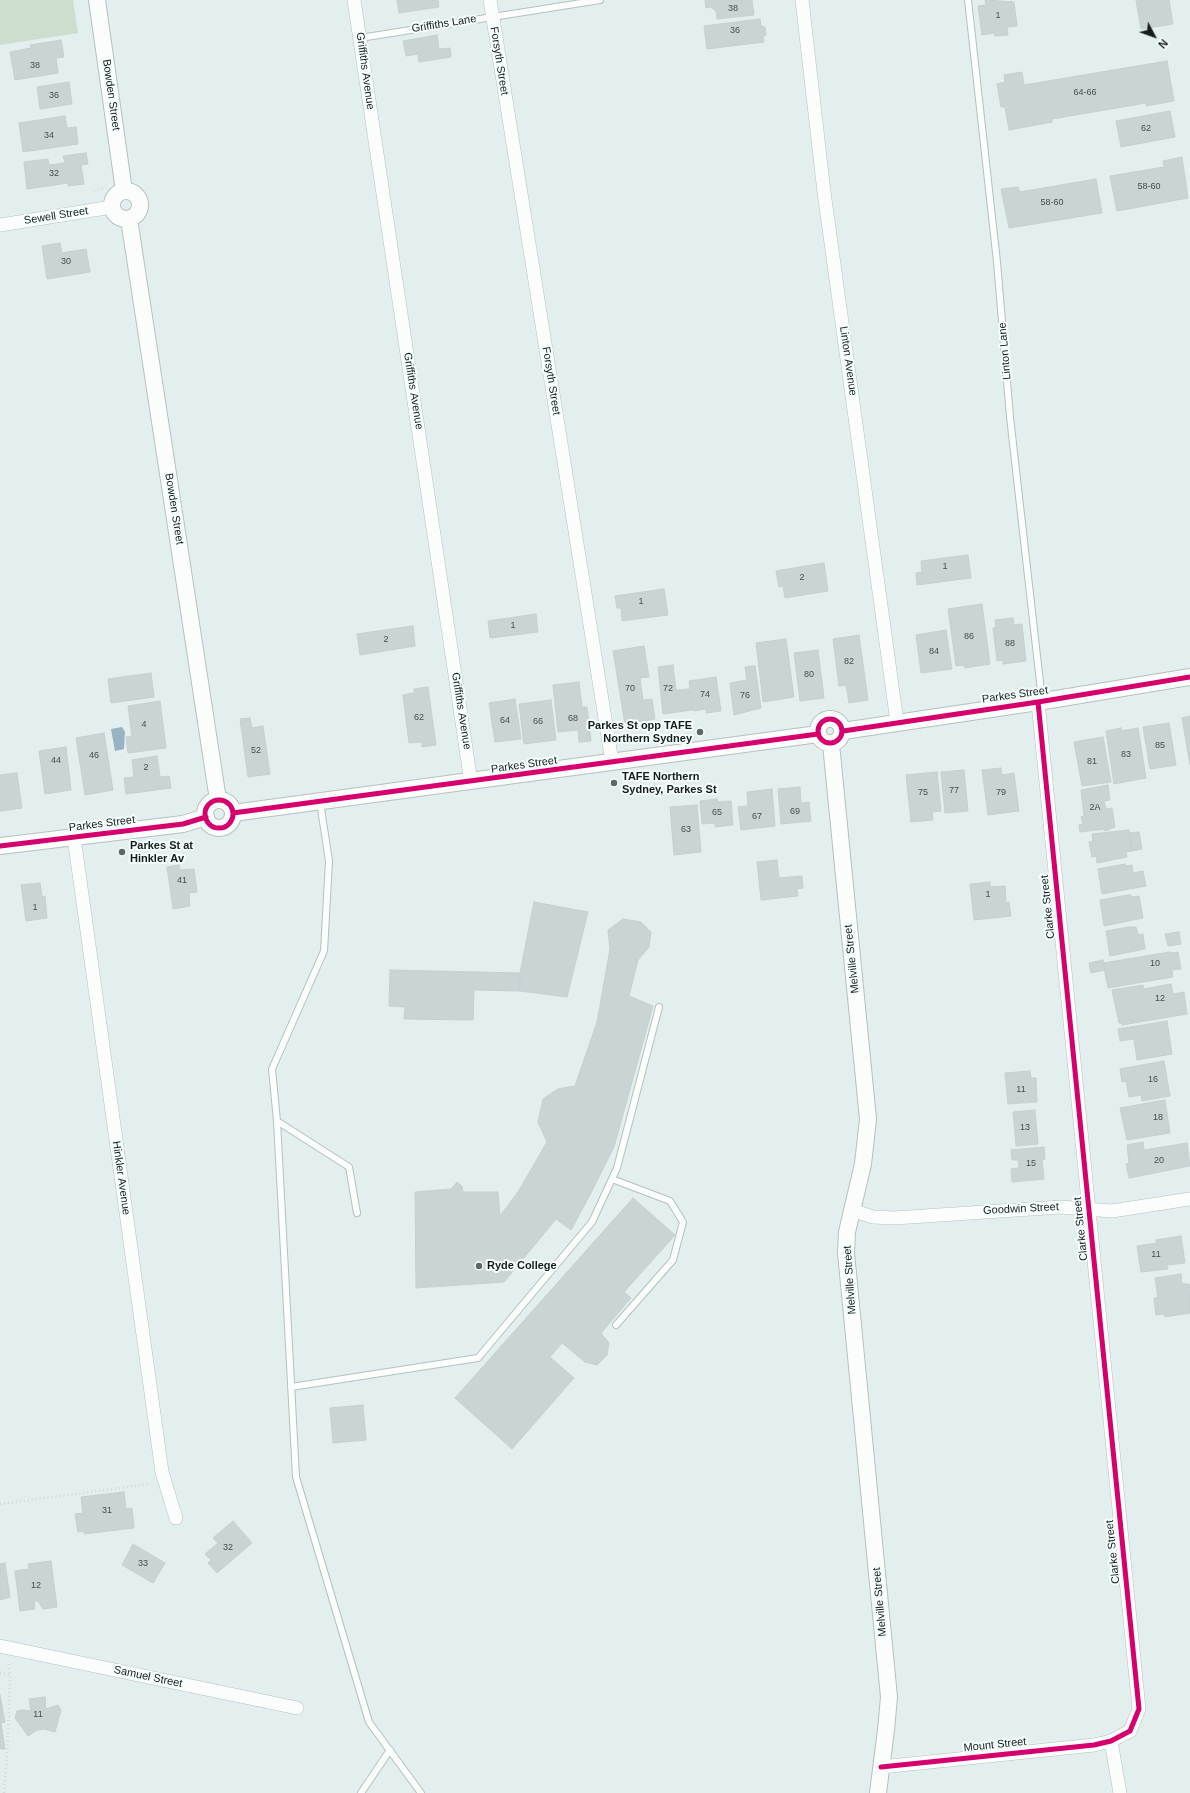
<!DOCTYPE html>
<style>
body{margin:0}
#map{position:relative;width:1190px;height:1793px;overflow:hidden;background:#e2efee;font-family:Helvetica,sans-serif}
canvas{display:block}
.north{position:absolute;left:1134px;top:16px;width:40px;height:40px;-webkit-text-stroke:3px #f5fefd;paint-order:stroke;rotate:131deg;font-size:11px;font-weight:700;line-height:16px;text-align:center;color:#151e1d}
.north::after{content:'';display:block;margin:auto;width:14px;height:18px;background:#151e1d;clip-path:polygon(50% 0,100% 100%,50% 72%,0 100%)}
</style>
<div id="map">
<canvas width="1190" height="1793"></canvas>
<div class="north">N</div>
</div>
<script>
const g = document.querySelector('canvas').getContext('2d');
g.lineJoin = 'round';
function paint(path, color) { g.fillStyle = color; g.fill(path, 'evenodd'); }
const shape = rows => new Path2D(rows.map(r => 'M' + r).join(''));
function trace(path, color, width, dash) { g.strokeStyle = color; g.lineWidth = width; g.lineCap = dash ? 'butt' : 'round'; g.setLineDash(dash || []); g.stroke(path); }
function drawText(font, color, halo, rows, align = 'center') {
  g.font = font + ' Helvetica,sans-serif'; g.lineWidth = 4; g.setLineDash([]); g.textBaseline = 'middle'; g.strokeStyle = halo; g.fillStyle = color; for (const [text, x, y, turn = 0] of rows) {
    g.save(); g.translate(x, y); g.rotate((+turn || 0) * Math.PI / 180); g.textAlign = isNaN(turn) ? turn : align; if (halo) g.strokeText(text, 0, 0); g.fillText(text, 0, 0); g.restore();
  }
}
paint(shape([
 [0,0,73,0,78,33,0,45]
]), '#cddecf');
paint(shape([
 [122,727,125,732,124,749,115,751,111,729]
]), '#99b3c2');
const building = shape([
 [397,0,438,0,439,7,399,13,397,0],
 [705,0,752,0,754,15,717,19,716,11,711,7,706,8,705,0],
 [985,0,1014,2,1017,26,1007,27,1008,35,995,36,994,33,982,35,978,6,986,5,985,0],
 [1136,0,1169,0,1173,24,1141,29,1136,0],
 [760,19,761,26,765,27,766,35,763,36,764,42,707,49,704,26,760,19],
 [437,35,439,49,450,48,451,57,419,62,418,54,406,56,403,41,437,35],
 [61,40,64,57,56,58,58,73,15,80,10,52,31,48,30,45,61,40],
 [1167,61,1174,101,1146,106,1146,103,1052,119,1052,122,1009,130,1005,107,1001,107,997,84,1005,82,1004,75,1022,72,1024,85,1167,61],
 [69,82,72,104,40,109,37,87,69,82],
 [1170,111,1175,137,1121,147,1116,121,1170,111],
 [65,116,67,128,76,127,78,144,23,152,19,123,65,116],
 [86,153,88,164,81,165,84,184,68,186,68,183,27,189,24,162,48,159,49,165,65,163,63,156,86,153],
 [1182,157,1188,198,1117,211,1110,176,1164,167,1163,161,1182,157],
 [1096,179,1102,213,1009,228,1001,189,1018,187,1020,192,1096,179],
 [60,243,62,253,86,249,90,272,47,279,42,246,60,243],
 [968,555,971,578,917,585,916,573,922,572,921,561,968,555],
 [824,563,828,591,785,598,783,586,779,587,776,571,824,563],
 [664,589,668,615,622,621,621,608,617,608,615,596,664,589],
 [982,604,990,664,965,668,964,665,956,666,948,609,982,604],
 [536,614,538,632,490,638,488,621,536,614],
 [1013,618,1014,625,1022,624,1026,661,1003,664,1003,660,997,661,993,628,996,627,995,620,1013,618],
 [413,626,415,646,360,655,357,634,413,626],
 [946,630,952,669,921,673,916,635,946,630],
 [859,635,868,700,849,703,846,685,839,686,833,639,859,635],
 [786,639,794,697,763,702,756,643,786,639],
 [644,646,649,677,640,678,643,700,652,699,655,719,625,724,613,651,644,646],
 [818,650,824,698,800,701,794,653,818,650],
 [673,665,676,690,689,689,692,710,663,714,658,667,673,665],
 [755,666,761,708,734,715,730,683,747,680,745,667,755,666],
 [151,673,154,697,111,703,108,679,151,673],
 [716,677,721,711,706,713,706,709,693,711,689,681,716,677],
 [579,682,582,707,587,707,591,741,579,742,578,730,558,732,553,685,579,682],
 [428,687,436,745,422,747,422,742,409,743,403,695,414,693,414,689,428,687],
 [515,699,521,739,495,742,489,703,515,699],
 [551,700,556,740,524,744,519,704,551,700],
 [160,701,166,748,128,753,126,737,132,736,128,706,160,701],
 [1190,716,1190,765,1182,718,1190,716],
 [250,718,252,728,263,726,270,774,248,777,240,719,250,718],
 [1169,723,1176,765,1150,769,1143,727,1169,723],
 [1121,728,1121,731,1138,728,1146,778,1114,784,1106,731,1121,728],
 [104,733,113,790,85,795,76,738,104,733],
 [1103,737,1111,782,1082,786,1074,742,1103,737],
 [66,747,71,790,45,794,39,751,66,747],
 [157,756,160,777,169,776,171,788,126,794,124,778,134,777,132,760,157,756],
 [1001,768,1002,775,1014,773,1019,811,988,815,982,770,1001,768],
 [964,770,968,811,945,813,941,772,964,770],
 [937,772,941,811,932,812,933,820,911,822,906,775,937,772],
 [17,773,22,808,0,811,0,775,17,773],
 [1108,785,1110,800,1104,801,1106,809,1112,808,1115,827,1105,831,1105,829,1080,832,1079,825,1083,824,1081,817,1084,816,1081,790,1108,785],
 [800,787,801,803,809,802,811,821,781,824,778,789,800,787],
 [772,789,775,826,741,830,738,807,748,806,747,792,772,789],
 [717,799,718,802,731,801,733,825,715,827,715,823,702,824,700,801,717,799],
 [697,805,701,852,674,855,670,807,697,805],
 [1129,830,1132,851,1126,852,1127,857,1097,863,1096,856,1092,857,1089,842,1093,841,1092,834,1129,830],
 [1139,832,1142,849,1132,851,1129,833,1139,832],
 [777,860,779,878,802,876,803,888,797,889,798,896,761,900,757,862,777,860],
 [1125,864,1125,866,1132,865,1133,873,1143,871,1146,886,1102,894,1098,869,1125,864],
 [179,865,180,870,194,869,197,892,189,893,190,906,173,909,167,867,179,865],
 [990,882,990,887,1005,886,1006,903,1009,902,1011,916,974,920,970,884,990,882],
 [40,883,42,897,45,896,47,918,26,921,21,885,40,883],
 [1128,895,1131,895,1131,897,1139,896,1143,918,1104,926,1100,900,1128,895],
 [534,902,588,912,567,997,520,991,520,973,534,902],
 [623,919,641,922,651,932,649,947,638,960,629,996,653,1006,614,1147,591,1193,571,1230,556,1219,504,1282,416,1288,415,1192,451,1189,457,1182,462,1186,463,1192,498,1192,500,1216,518,1192,547,1142,538,1122,543,1099,558,1089,575,1086,597,1022,610,949,608,930,623,919],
 [1129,927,1136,927,1138,935,1143,934,1145,949,1110,956,1106,931,1129,927],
 [1179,932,1181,944,1168,946,1165,934,1179,932],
 [1170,952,1171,953,1178,952,1181,969,1172,970,1173,977,1108,988,1103,963,1170,952],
 [1103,960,1105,970,1091,973,1089,963,1103,960],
 [390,970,520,973,520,991,474,990,473,1020,404,1019,405,1007,389,1006,390,970],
 [1171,984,1173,994,1184,992,1187,1014,1122,1025,1122,1023,1119,1023,1112,990,1143,985,1144,989,1171,984],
 [1167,1021,1172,1054,1137,1060,1134,1039,1120,1041,1118,1029,1167,1021],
 [1164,1061,1170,1096,1142,1101,1141,1095,1129,1097,1126,1081,1122,1082,1120,1069,1164,1061],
 [1030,1071,1031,1078,1036,1078,1037,1102,1008,1104,1005,1073,1030,1071],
 [1165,1100,1170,1133,1127,1140,1120,1108,1165,1100],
 [1035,1110,1038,1144,1016,1146,1013,1112,1035,1110],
 [1143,1142,1144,1150,1187,1143,1190,1166,1129,1178,1126,1164,1129,1163,1127,1145,1143,1142],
 [1044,1147,1045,1159,1042,1160,1044,1179,1012,1182,1011,1169,1019,1168,1018,1160,1012,1160,1011,1150,1044,1147],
 [633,1198,675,1235,624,1292,631,1298,601,1333,609,1343,607,1355,597,1365,585,1362,562,1343,550,1357,574,1378,512,1449,455,1398,633,1198],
 [1181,1236,1185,1263,1167,1265,1168,1269,1141,1272,1137,1246,1157,1243,1156,1240,1181,1236],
 [1181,1274,1182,1284,1189,1284,1190,1313,1165,1317,1164,1314,1156,1315,1154,1298,1158,1298,1155,1278,1181,1274],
 [363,1405,366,1440,333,1443,330,1408,363,1405],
 [124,1492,126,1509,132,1508,134,1528,84,1534,84,1531,78,1532,75,1514,83,1513,81,1497,124,1492],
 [233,1521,252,1543,217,1573,208,1563,211,1560,205,1554,218,1543,213,1538,233,1521],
 [133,1544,165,1563,153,1583,122,1565,133,1544],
 [51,1561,57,1607,43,1609,38,1601,34,1601,35,1609,20,1611,15,1571,29,1569,28,1564,51,1561],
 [5,1563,10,1597,0,1600,0,1564,5,1563],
 [0,1695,5,1722,1,1723,5,1749,0,1749,0,1695],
 [45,1697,46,1709,58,1705,61,1710,55,1732,44,1729,37,1730,28,1736,15,1718,17,1711,22,1710,31,1711,29,1699,45,1697]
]);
paint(building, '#cad4d5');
trace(building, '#c5cfd0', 1);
const service = shape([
 [968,0,997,262,1010,417,1042,700],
 [360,38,600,0],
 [320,802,329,861,324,951,272,1069,277,1121,296,1477,369,1722,421,1793],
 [277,1121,349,1167,357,1213],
 [612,1179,670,1201,683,1222,673,1260,616,1325],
 [291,1387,478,1358,592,1222,617,1168,659,1007],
 [361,1793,390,1750]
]);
const minor = shape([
 [354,0,471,782],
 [490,0,612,762],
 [802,0,824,192,897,722],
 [0,225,112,207],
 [74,837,162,1472,176,1518],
 [851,1210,873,1217,894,1218,1061,1207,1112,1211,1190,1199],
 [0,1646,297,1708],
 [1111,1741,1120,1793],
 [881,1767,1094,1745,1111,1741,1130,1731,1139,1709,1038,702]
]);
const tertiary = shape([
 [97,0,124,191],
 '112 205a14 14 0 1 1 28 0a14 14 0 1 1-28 0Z',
 [129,219,218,800],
 '818 731a12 12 0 1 1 24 0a12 12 0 1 1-24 0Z',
 [843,731,1038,702,1190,677],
 [831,744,868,1119,863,1164,847,1232,846,1253,889,1697,886,1730,878,1793],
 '205 814a14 14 0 1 1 28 0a14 14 0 1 1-28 0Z',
 [233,813,818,734],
 [0,846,183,824,206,817]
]);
trace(service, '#b5c0bf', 8);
trace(minor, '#b5c0bf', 14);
trace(tertiary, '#b5c0bf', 18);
trace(shape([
 [94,191,104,188],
 [0,1504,150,1484],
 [0,1673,10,1675],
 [4,1793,8,1739,10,1675,8,1661]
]), '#d4d9d8', 2.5, [1, 3]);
trace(service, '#fbfdfc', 6);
trace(minor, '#fbfdfc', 13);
trace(tertiary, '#fbfdfc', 16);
trace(shape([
 '818 731a12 12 0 1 1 24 0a12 12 0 1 1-24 0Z',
 [843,731,1038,702,1190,677],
 '205 814a14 14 0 1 1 28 0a14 14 0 1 1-28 0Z',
 [233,813,818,734],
 [0,846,183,824,206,817],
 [881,1767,1094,1745,1111,1741,1130,1731,1139,1709,1038,702]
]), '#d6006c', 5);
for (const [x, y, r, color] of [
 [700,732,4,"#5d6766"],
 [614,783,4,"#5d6766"],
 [122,852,4,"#5d6766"],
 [479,1266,4,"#5d6766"]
]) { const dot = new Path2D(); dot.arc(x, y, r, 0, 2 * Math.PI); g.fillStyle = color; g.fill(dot); trace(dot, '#f5fefd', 1.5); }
drawText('9px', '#454e4e', null, [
 ["38",733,9],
 ["1",998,16],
 ["36",735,31],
 ["38",35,66],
 ["64-66",1085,93],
 ["36",54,96],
 ["62",1146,129],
 ["34",49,136],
 ["32",54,174],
 ["58-60",1149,187],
 ["58-60",1052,203],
 ["30",66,262],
 ["1",945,567],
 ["2",802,578],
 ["1",641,602],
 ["1",513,626],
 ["86",969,637],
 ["2",386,640],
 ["88",1010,644],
 ["84",934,652],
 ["82",849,662],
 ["80",809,675],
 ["70",630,689],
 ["72",668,689],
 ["74",705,695],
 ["76",745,696],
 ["62",419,718],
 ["68",573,719],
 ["64",505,721],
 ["66",538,722],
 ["4",144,725],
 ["85",1160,746],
 ["52",256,751],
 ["83",1126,755],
 ["46",94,756],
 ["44",56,761],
 ["81",1092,762],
 ["2",146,768],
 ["77",954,791],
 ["75",923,793],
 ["79",1001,793],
 ["2A",1095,808],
 ["69",795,812],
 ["65",717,813],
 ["67",757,817],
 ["63",686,830],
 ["41",182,881],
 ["1",988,895],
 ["1",35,908],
 ["10",1155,964],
 ["12",1160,999],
 ["16",1153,1080],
 ["11",1021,1090],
 ["18",1158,1118],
 ["13",1025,1128],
 ["20",1159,1161],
 ["15",1031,1164],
 ["11",1156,1255],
 ["31",107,1511],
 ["32",228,1548],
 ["33",143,1564],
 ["12",36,1586],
 ["11",38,1715]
]);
drawText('11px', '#151e1d', '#f5fefd', [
 ["Griffiths Lane",444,24,-9],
 ["Forsyth Street",499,61,81],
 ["Griffiths Avenue",365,71,82],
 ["Bowden Street",111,95,82],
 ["Sewell Street",56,216,-9],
 ["Linton Lane",1005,351,-95],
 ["Linton Avenue",848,361,82],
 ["Forsyth Street",551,381,81],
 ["Griffiths Avenue",413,391,81],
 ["Bowden Street",174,509,81],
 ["Parkes Street",1015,695,-8],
 ["Griffiths Avenue",461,711,81],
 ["Parkes Street",524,765,-8],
 ["Parkes Street",102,824,-7],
 ["Clarke Street",1048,907,-96],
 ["Melville Street",852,959,-96],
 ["Hinkler Avenue",121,1178,82],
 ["Goodwin Street",1021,1209,-3],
 ["Clarke Street",1081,1229,-96],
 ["Melville Street",850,1280,-94],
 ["Clarke Street",1113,1552,-96],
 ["Melville Street",880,1602,-95],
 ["Samuel Street",148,1677,12],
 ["Mount Street",995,1745,-6]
]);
drawText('bold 11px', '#151e1d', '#f5fefd', [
 ["Parkes St opp TAFE",692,726,"right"],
 ["Northern Sydney",692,739,"right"],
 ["TAFE Northern",622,777],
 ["Sydney, Parkes St",622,790],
 ["Parkes St at",130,846],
 ["Hinkler Av",130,859],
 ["Ryde College",487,1266]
], 'left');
</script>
